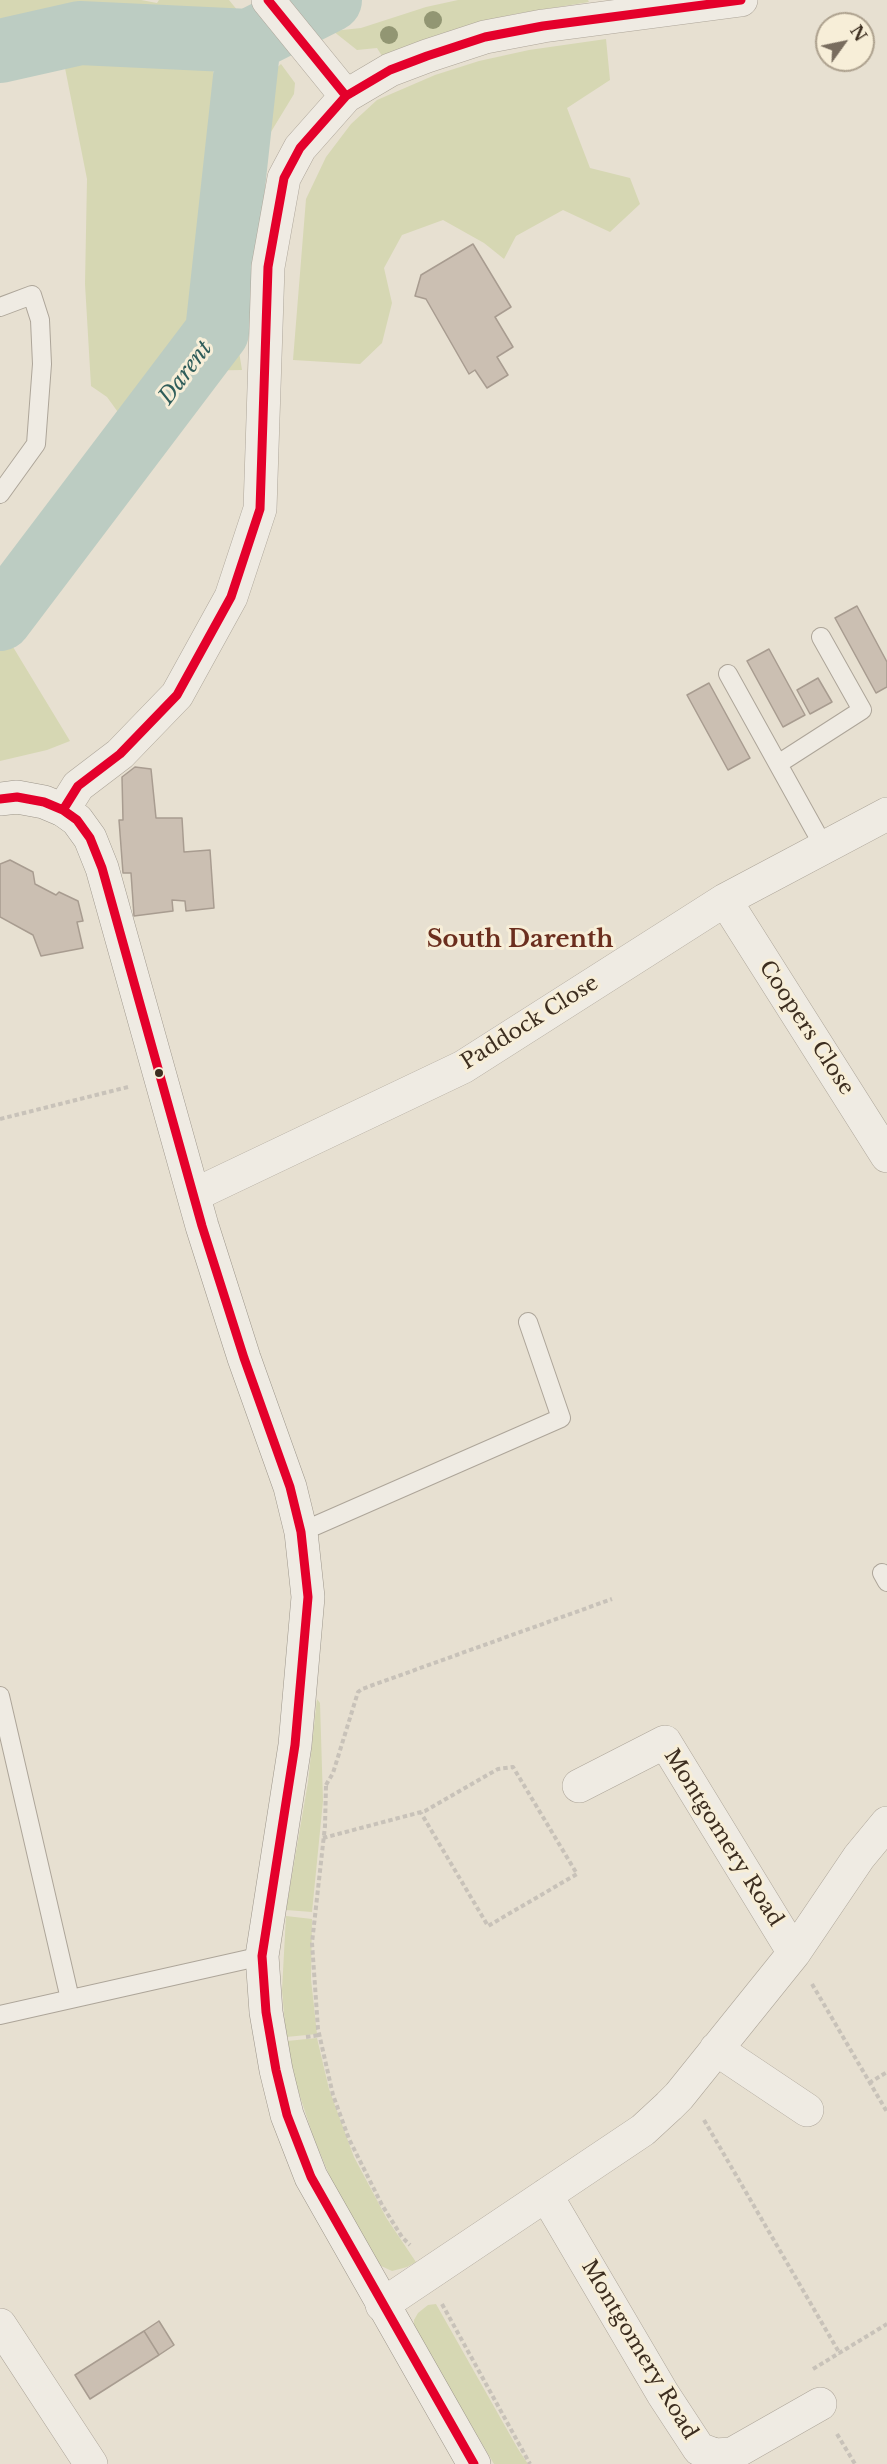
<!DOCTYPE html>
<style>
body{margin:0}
#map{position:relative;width:887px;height:2464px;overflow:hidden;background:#e7e0d1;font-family:"Libre Baskerville",serif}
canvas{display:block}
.north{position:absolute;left:815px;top:12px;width:60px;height:60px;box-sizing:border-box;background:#f7eed8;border:2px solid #ada18e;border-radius:50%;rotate:57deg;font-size:16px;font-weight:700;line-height:24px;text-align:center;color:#3d2e20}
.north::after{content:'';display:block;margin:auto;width:21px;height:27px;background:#786c5e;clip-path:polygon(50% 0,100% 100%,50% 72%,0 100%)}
</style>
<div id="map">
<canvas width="887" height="2464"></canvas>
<div class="north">N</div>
</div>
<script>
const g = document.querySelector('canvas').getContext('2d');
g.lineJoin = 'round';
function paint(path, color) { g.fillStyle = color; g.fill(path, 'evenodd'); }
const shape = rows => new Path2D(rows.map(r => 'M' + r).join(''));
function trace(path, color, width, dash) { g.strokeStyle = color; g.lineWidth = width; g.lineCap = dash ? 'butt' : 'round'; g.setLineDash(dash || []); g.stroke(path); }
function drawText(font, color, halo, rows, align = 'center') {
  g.font = font + ' "Libre Baskerville",serif'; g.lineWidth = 6; g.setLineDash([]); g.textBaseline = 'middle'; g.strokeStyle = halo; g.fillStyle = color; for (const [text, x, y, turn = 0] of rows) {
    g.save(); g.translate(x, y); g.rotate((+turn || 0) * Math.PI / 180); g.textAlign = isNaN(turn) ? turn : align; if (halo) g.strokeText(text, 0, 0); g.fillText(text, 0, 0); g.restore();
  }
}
paint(shape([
 [0,0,141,0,157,3,159,0,229,0,238,11,218,29,212,68,219,90,233,99,260,83,281,64,295,83,294,94,263,145,235,327,242,370,186,371,128,426,107,397,91,386,85,284,87,179,64,63,0,65],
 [458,0,588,0,589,2,515,14,469,25,382,56,377,48,357,50,333,31,361,28,426,7],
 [606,39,610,80,567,108,590,168,630,178,640,204,610,232,563,210,516,236,504,259,484,243,443,220,402,235,384,268,392,303,382,343,360,364,293,360,306,199,326,157,351,124,377,100,435,75,479,61,529,50],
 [7,637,70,741,47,750,0,761,0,647],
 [317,1699,320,1703,323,1801,312,1912,286,1910,308,1782],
 [286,1916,312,1919,311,1979,317,2034,286,2037,282,1990],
 [317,2038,329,2089,354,2157,387,2219,416,2262,407,2267,392,2271,379,2265,330,2177,313,2136,296,2084,287,2041],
 [436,2304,518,2449,528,2464,494,2464,414,2328,414,2320,418,2313,428,2305]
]), '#d6d7b3');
trace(shape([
 [0,51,80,33,249,41,330,0],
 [0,619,217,332,249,41]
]), '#bcccc2', 64);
const building = shape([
 [473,244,511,307,495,317,513,347,497,357,508,375,487,388,475,370,469,374,426,299,415,296,421,275,473,244],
 [857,606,887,662,887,687,876,693,835,618,857,606],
 [769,649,805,715,783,727,747,661,769,649],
 [818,678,832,702,810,714,797,690,818,678],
 [709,683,750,758,728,770,687,695,709,683],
 [135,767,151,769,156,818,182,818,184,852,210,850,214,908,186,911,185,901,172,900,173,911,134,916,131,873,123,873,119,820,123,820,122,777,135,767],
 [10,860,33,872,35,884,56,895,59,892,78,901,83,921,77,922,83,948,41,956,33,935,0,917,0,864,10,860],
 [159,2321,174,2345,159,2355,144,2331,159,2321],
 [144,2331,159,2355,90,2399,75,2375,144,2331]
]);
paint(building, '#cbbfb2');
trace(building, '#a89c90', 1.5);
const lane = shape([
 [0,307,32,295,40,320,42,364,36,444,0,494],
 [728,674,824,847],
 [778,764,862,710,821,637],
 [301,1532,561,1418,528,1322],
 [882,1573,887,1582],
 [0,1696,70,1999],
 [0,2015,262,1956]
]);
const street = shape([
 [268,0,346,96],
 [63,810,78,786,120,754,177,695,231,597,260,509,268,267,284,178,300,148,346,96,390,70,427,56,485,37,543,26,741,0],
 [725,900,887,1156],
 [194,1195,463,1067,725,900,887,814],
 [579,1786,665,1742,794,1953],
 [716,2049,807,2110],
 [546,2195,663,2394,699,2449,715,2455,732,2454,820,2404],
 [382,2305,643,2130,669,2106,679,2096,794,1953,859,1857,887,1823],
 [0,2325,91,2464]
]);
const secondary = shape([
 [0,799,17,797,44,802,63,810,77,820,90,838,102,868,202,1226,244,1358,290,1487,301,1532,308,1597,295,1745,262,1956,266,2012,276,2070,287,2115,311,2177,474,2464]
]);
trace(lane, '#ada599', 20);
trace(street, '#ada599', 34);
trace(secondary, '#9c958a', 34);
trace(shape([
 [0,1119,128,1087],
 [326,1785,333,1773,358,1692,362,1689,612,1599],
 [326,1786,325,1826,312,1943,318,2029,333,2095,349,2139,382,2205,402,2237,410,2245],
 [323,1838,425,1811,498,1769,513,1767,577,1874,488,1926,421,1813],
 [812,1984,887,2112],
 [306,2037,320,2035],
 [869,2083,887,2072],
 [704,2120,840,2354],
 [442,2304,530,2464],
 [813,2369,887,2324],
 [837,2434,855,2464]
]), '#c8c2b9', 4, [4.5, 3]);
trace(lane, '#efebe3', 18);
trace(street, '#efebe3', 33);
trace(secondary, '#efebe3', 33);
trace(shape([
 [268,0,346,96],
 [0,799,17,797,44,802,63,810,77,820,90,838,102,868,202,1226,244,1358,290,1487,301,1532,308,1597,295,1745,262,1956,266,2012,276,2070,287,2115,311,2177,474,2464],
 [63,810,78,786,120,754,177,695,231,597,260,509,268,267,284,178,300,148,346,96,390,70,427,56,485,37,543,26,741,0]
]), '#e4002b', 9);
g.fillStyle = '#929673';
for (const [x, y] of [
 [433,20],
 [389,35]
]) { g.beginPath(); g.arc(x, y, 9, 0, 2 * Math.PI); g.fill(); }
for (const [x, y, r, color] of [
 [159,1073,5,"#3d2e20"]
]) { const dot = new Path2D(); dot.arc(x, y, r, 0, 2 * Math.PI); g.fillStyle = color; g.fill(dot); trace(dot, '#f7eed8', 2); }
drawText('21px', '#3d2e20', '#f7eed8', [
 ["Paddock Close",530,1023,-32],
 ["Coopers Close",806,1028,57],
 ["Montgomery Road",723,1838,58],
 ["Montgomery Road",639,2350,59]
]);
drawText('italic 22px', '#2f5d5a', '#f7eed8', [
 ["Darent",186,373,-53]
]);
drawText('bold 24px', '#6b2e1e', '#f7eed8', [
 ["South Darenth",520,940]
]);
</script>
